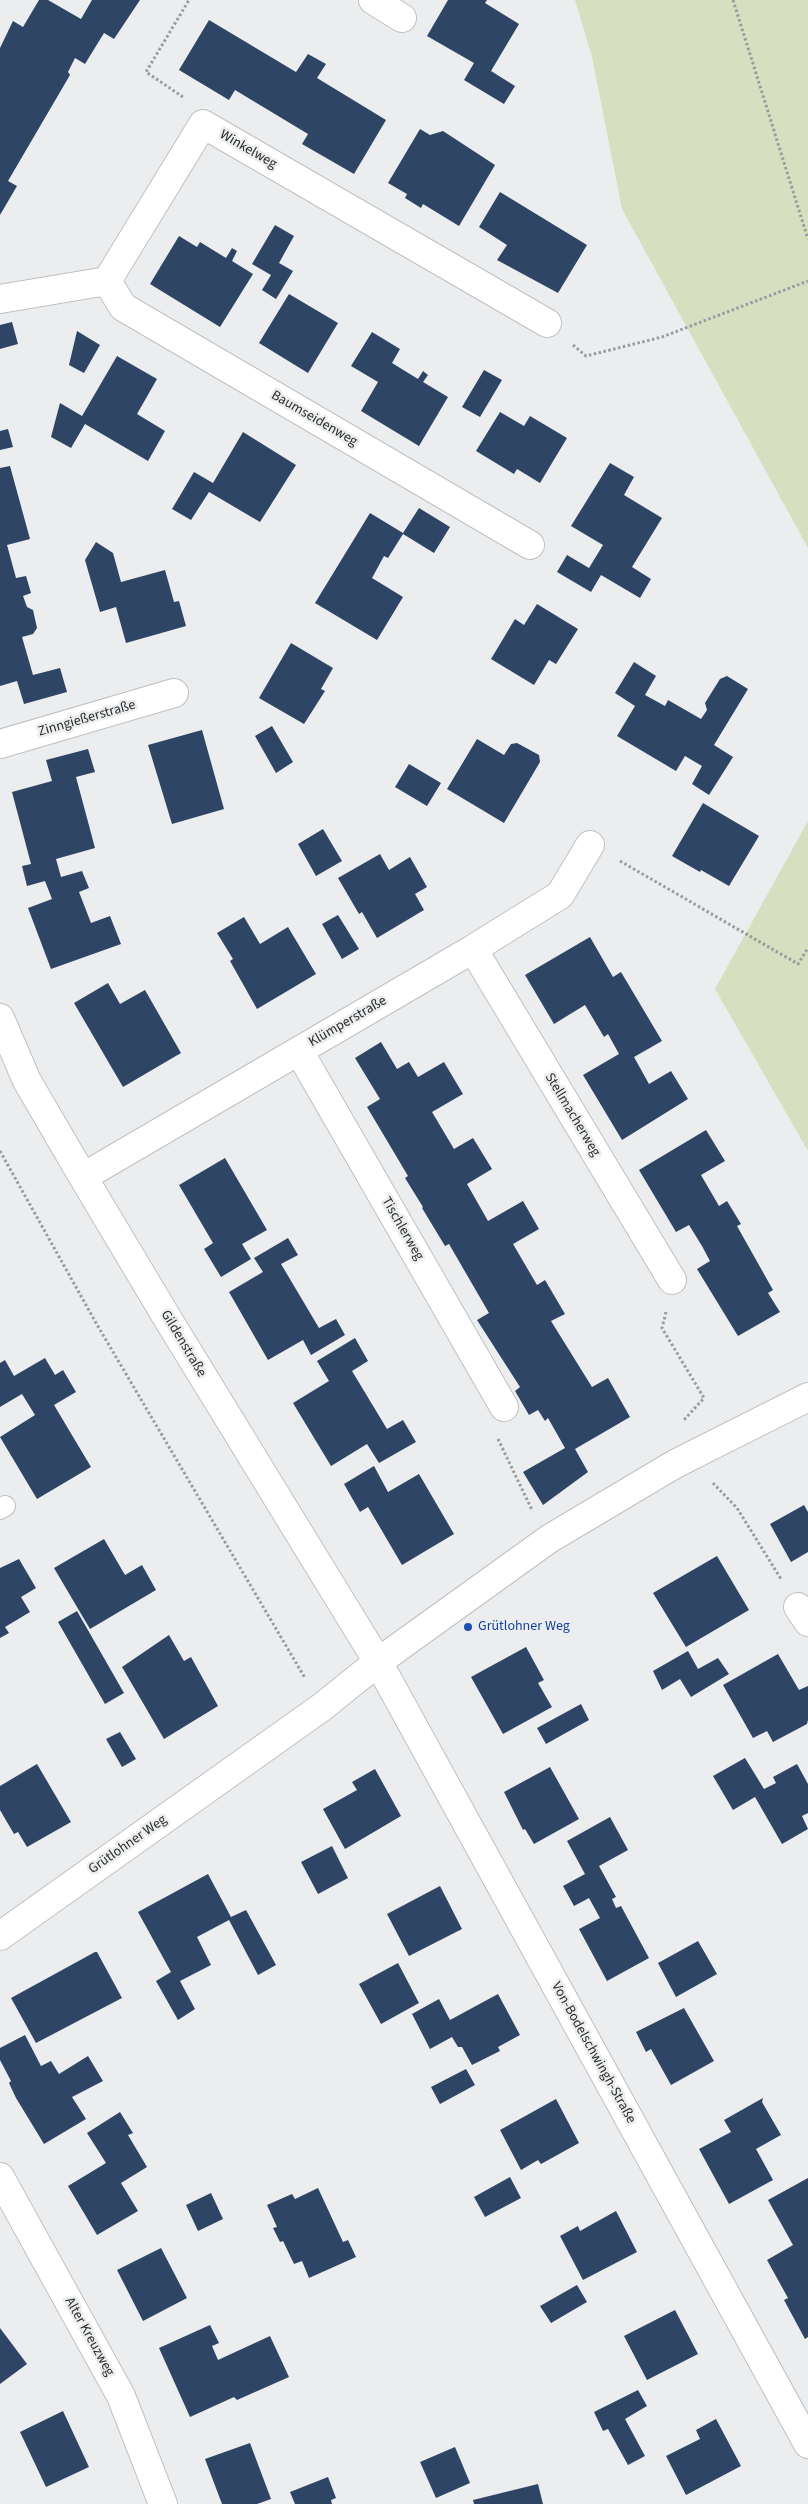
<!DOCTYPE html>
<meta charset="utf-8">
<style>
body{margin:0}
canvas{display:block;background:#ebedef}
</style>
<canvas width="808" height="2504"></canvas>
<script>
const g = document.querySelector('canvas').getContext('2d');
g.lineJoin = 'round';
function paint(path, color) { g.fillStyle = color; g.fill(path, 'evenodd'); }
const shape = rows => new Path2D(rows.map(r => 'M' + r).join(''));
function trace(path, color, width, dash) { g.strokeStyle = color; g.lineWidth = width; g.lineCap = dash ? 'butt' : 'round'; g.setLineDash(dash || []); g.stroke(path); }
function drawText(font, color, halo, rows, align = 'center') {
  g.font = font + ' "Source Sans 3",sans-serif'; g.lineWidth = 5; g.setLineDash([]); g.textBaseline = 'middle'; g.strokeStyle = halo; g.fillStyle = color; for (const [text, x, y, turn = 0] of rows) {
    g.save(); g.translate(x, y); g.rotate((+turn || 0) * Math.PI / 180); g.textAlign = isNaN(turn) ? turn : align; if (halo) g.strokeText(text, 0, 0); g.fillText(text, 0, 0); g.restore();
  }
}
paint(shape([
 [575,0,808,0,808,548,622,209,592,57],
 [808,821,808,1151,715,989]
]), '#d7dfc0');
paint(shape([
 [39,0,48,0,81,19,92,0,140,0,114,39,104,33,85,64,75,58,68,72,70,75,8,181,17,186,0,215,0,48,13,21,23,27],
 [448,0,487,0,485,3,519,24,491,71,515,86,504,104,464,80,474,63,427,36],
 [209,20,296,72,308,54,326,64,317,78,386,120,354,174,302,144,308,134,235,90,229,100,179,70],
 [420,129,430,135,443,131,495,165,459,226,423,204,421,208,405,198,407,194,388,183],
 [500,192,587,245,558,293,497,260,507,245,479,227],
 [275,225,294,236,279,263,293,271,276,299,262,290,271,275,252,264],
 [179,236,197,247,200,242,226,258,232,248,237,251,232,261,253,274,220,327,150,284],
 [289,294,338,323,308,373,259,343],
 [12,322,18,344,0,349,0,325],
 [77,331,100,345,84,373,69,365],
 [372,332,400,349,392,363,418,379,423,371,428,375,423,382,448,397,419,446,361,411,378,382,351,366],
 [117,356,157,379,137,414,165,431,148,461,85,424,71,448,51,437,60,403,82,416],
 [484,370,502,380,480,417,462,407],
 [500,412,524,426,530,416,567,438,540,483,517,469,514,474,476,451],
 [8,429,13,447,0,450,0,431],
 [243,432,296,465,260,522,209,492,191,520,172,509,194,472,213,483],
 [610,463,634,477,624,495,662,518,632,567,651,579,640,598,601,575,591,592,557,572,567,555,589,568,603,545,571,526],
 [10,466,30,539,7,545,16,578,26,576,31,593,23,596,27,607,33,610,37,628,33,634,22,637,33,675,60,668,67,692,24,704,17,681,0,686,0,468],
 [419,508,450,527,434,553,403,534,388,558,384,556,372,578,403,597,377,640,315,603,370,513,403,533],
 [96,542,113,553,121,582,165,570,174,602,179,601,186,626,126,643,116,607,100,612,85,560],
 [537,604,578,629,556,664,549,660,534,685,491,659,515,619,524,625],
 [291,643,333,668,321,689,325,691,304,724,259,698],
 [634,662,656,676,645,695,665,706,668,700,701,719,707,710,705,703,720,679,727,676,748,689,714,745,733,757,709,795,692,784,702,766,685,756,676,771,617,736,635,706,615,693],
 [272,726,293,762,276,773,255,736],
 [202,730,224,809,172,824,148,745],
 [477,739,504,755,511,744,517,743,539,755,540,762,504,823,447,789],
 [88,749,95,772,76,777,95,848,56,859,61,877,82,871,89,888,79,892,91,923,110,916,121,944,51,969,28,908,52,899,45,881,27,886,22,866,31,864,12,792,52,781,46,760],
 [409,764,441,783,427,806,395,787],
 [703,803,759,836,729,886,701,870,700,872,672,856],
 [323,829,342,861,316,876,298,844],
 [380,854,389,870,410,857,427,887,415,894,424,910,377,938,362,912,359,914,338,878],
 [338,915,359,949,342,959,322,924],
 [244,917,260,944,288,927,316,974,257,1009,230,961,233,959,217,933],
 [590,937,613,977,621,972,662,1041,634,1057,649,1084,671,1071,688,1099,622,1140,583,1075,619,1054,608,1034,604,1037,585,1005,554,1024,525,975],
 [108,983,120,1004,145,990,181,1053,123,1087,74,1003],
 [381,1042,397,1069,409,1062,418,1077,444,1062,463,1094,432,1112,454,1149,473,1138,492,1169,467,1184,488,1221,523,1201,539,1229,513,1244,537,1285,545,1280,565,1314,551,1321,592,1387,608,1378,630,1417,575,1449,588,1472,543,1505,523,1472,565,1448,548,1418,545,1421,538,1410,529,1415,515,1391,520,1387,477,1320,489,1313,449,1244,445,1246,422,1208,423,1207,405,1178,408,1176,367,1107,380,1099,355,1058],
 [706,1130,725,1161,701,1175,719,1206,727,1201,741,1224,737,1226,773,1290,768,1293,780,1312,738,1336,697,1269,710,1261,702,1246,689,1225,676,1232,639,1170],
 [225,1158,267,1230,242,1244,251,1259,221,1277,204,1249,213,1243,179,1185],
 [288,1238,298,1255,281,1264,319,1328,336,1319,345,1335,311,1355,303,1340,268,1360,229,1292,263,1272,254,1258],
 [355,1338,368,1361,352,1371,387,1429,403,1420,416,1442,379,1463,367,1444,331,1466,293,1403,329,1381,317,1361],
 [45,1358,55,1375,63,1370,76,1392,54,1405,91,1467,37,1499,0,1437,35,1415,22,1394,0,1407,0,1363,5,1360,14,1376],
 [374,1466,388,1492,419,1474,454,1534,402,1565,368,1507,360,1512,344,1484],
 [804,1505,808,1512,808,1552,791,1562,770,1524],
 [104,1539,125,1575,142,1565,156,1590,90,1629,54,1568],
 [717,1556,749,1610,686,1647,653,1593],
 [19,1559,36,1588,21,1597,30,1612,5,1627,9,1633,0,1638,0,1568],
 [77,1611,124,1693,105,1704,58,1622],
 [169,1635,184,1661,191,1657,218,1706,164,1739,122,1667],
 [526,1647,544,1680,538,1683,552,1707,503,1734,471,1677],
 [688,1651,698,1669,718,1658,729,1674,691,1697,680,1679,662,1690,653,1671],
 [778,1654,799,1690,808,1686,808,1720,807,1724,773,1742,767,1731,753,1738,723,1685],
 [581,1704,589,1720,546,1744,537,1728],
 [120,1732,136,1759,122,1767,106,1739],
 [745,1758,764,1789,776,1783,773,1777,797,1764,808,1784,808,1813,802,1816,808,1829,782,1844,755,1797,733,1810,713,1776],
 [37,1764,71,1822,27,1847,18,1832,14,1834,0,1810,0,1786],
 [550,1767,579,1819,534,1844,525,1829,523,1830,504,1792],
 [375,1769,401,1816,345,1849,323,1809,357,1790,352,1782],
 [610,1817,628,1850,599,1866,616,1897,612,1899,616,1908,621,1906,649,1958,607,1981,579,1929,600,1918,589,1898,574,1906,563,1886,585,1874,567,1841],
 [332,1846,348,1878,318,1894,301,1862],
 [208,1874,231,1917,246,1910,276,1965,258,1975,229,1920,197,1937,211,1965,180,1981,195,2009,178,2020,156,1981,171,1972,138,1912],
 [440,1886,462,1929,409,1956,387,1914],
 [698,1941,717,1974,676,1997,658,1963],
 [95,1952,97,1952,122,1998,36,2043,11,1998],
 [398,1963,419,2003,381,2024,359,1984],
 [498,1994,520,2035,498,2047,500,2051,472,2065,462,2047,458,2047,452,2037,430,2049,412,2014,439,1999,450,2020],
 [684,2008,714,2061,671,2085,651,2049,646,2052,636,2032],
 [25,2035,41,2066,51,2061,59,2074,88,2056,103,2081,72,2097,86,2119,44,2144,16,2098,9,2083,11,2081,0,2060,0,2048],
 [466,2069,475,2085,440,2104,431,2087],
 [763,2098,762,2102,781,2135,756,2149,773,2180,729,2204,699,2149,731,2132,724,2120],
 [556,2099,579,2143,541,2164,538,2160,521,2170,500,2130],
 [120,2112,133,2133,128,2135,147,2167,121,2183,138,2211,97,2235,68,2186,106,2163,87,2133],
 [510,2177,521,2198,485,2217,474,2197],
 [808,2178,808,2337,805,2339,784,2300,788,2298,767,2260,793,2245,768,2200],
 [318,2188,343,2242,348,2240,356,2257,309,2278,302,2261,294,2264,283,2241,280,2242,273,2228,277,2227,267,2205,292,2194,295,2199],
 [211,2193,223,2219,198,2231,186,2205],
 [616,2211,637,2252,583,2280,560,2236,578,2226,580,2231],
 [161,2248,187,2298,143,2321,117,2270],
 [577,2285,587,2302,551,2323,540,2306],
 [675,2310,698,2354,647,2380,624,2336],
 [210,2325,219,2343,212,2346,218,2360,270,2336,289,2377,237,2400,234,2397,190,2417,159,2348],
 [0,2328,27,2364,0,2384],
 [638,2390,647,2406,625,2419,645,2456,628,2465,608,2429,603,2431,594,2412],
 [63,2411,89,2467,46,2487,20,2432],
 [716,2419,741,2466,686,2495,666,2456,700,2439,696,2430],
 [250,2443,271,2499,257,2504,222,2504,205,2459],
 [455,2447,470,2483,436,2498,420,2462],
 [328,2477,336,2498,331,2500,332,2504,295,2504,290,2492],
 [538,2484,543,2504,474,2504,473,2500]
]), '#2f4566');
const lane = shape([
 [0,1509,5,1506]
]);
const street = shape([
 [373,0,402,18],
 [107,281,123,307,530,545],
 [0,299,107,281,203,124,547,323],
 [0,744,174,693],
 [473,949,672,1280],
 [0,1018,27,1081,83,1177,166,1316,378,1662,808,2444],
 [299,1051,504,1407],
 [83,1177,473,949,560,895,590,845],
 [798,1607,808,1622],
 [0,1936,322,1707,378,1662,549,1539,675,1464,808,1397],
 [0,2177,121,2396,163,2504]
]);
trace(lane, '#bfc0c2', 22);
trace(street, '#bfc0c2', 30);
trace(shape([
 [733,0,808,239],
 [183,97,146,72,189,0],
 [573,345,586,356,662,337,808,281],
 [620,861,798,964,808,948],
 [0,1151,96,1323,305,1678],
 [666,1312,662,1328,704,1398,683,1421],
 [498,1439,532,1510],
 [713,1483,737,1508,781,1579]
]), '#9a9b9c', 3, [2.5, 2.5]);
trace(lane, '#fff', 20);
trace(street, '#fff', 28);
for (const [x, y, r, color] of [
 [468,1627,5,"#1a4fb4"]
]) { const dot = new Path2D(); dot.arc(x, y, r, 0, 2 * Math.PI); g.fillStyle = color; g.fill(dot); trace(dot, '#ebedef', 2); }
drawText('14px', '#2b2c2c', '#ebedef', [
 ["Winkelweg",248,150,30],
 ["Baumseidenweg",314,419,30],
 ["Zinngießerstraße",87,719,-16],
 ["Klümperstraße",348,1022,-30],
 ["Stellmacherweg",572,1115,59],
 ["Tischlerweg",402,1229,60],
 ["Gildenstraße",183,1344,59],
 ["Grütlohner Weg",128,1845,-35],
 ["Von-Bodelschwingh-Straße",593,2053,61],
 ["Alter Kreuzweg",89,2337,61]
]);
drawText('14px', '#164399', '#ebedef', [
 ["Grütlohner Weg",478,1627]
], 'left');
</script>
